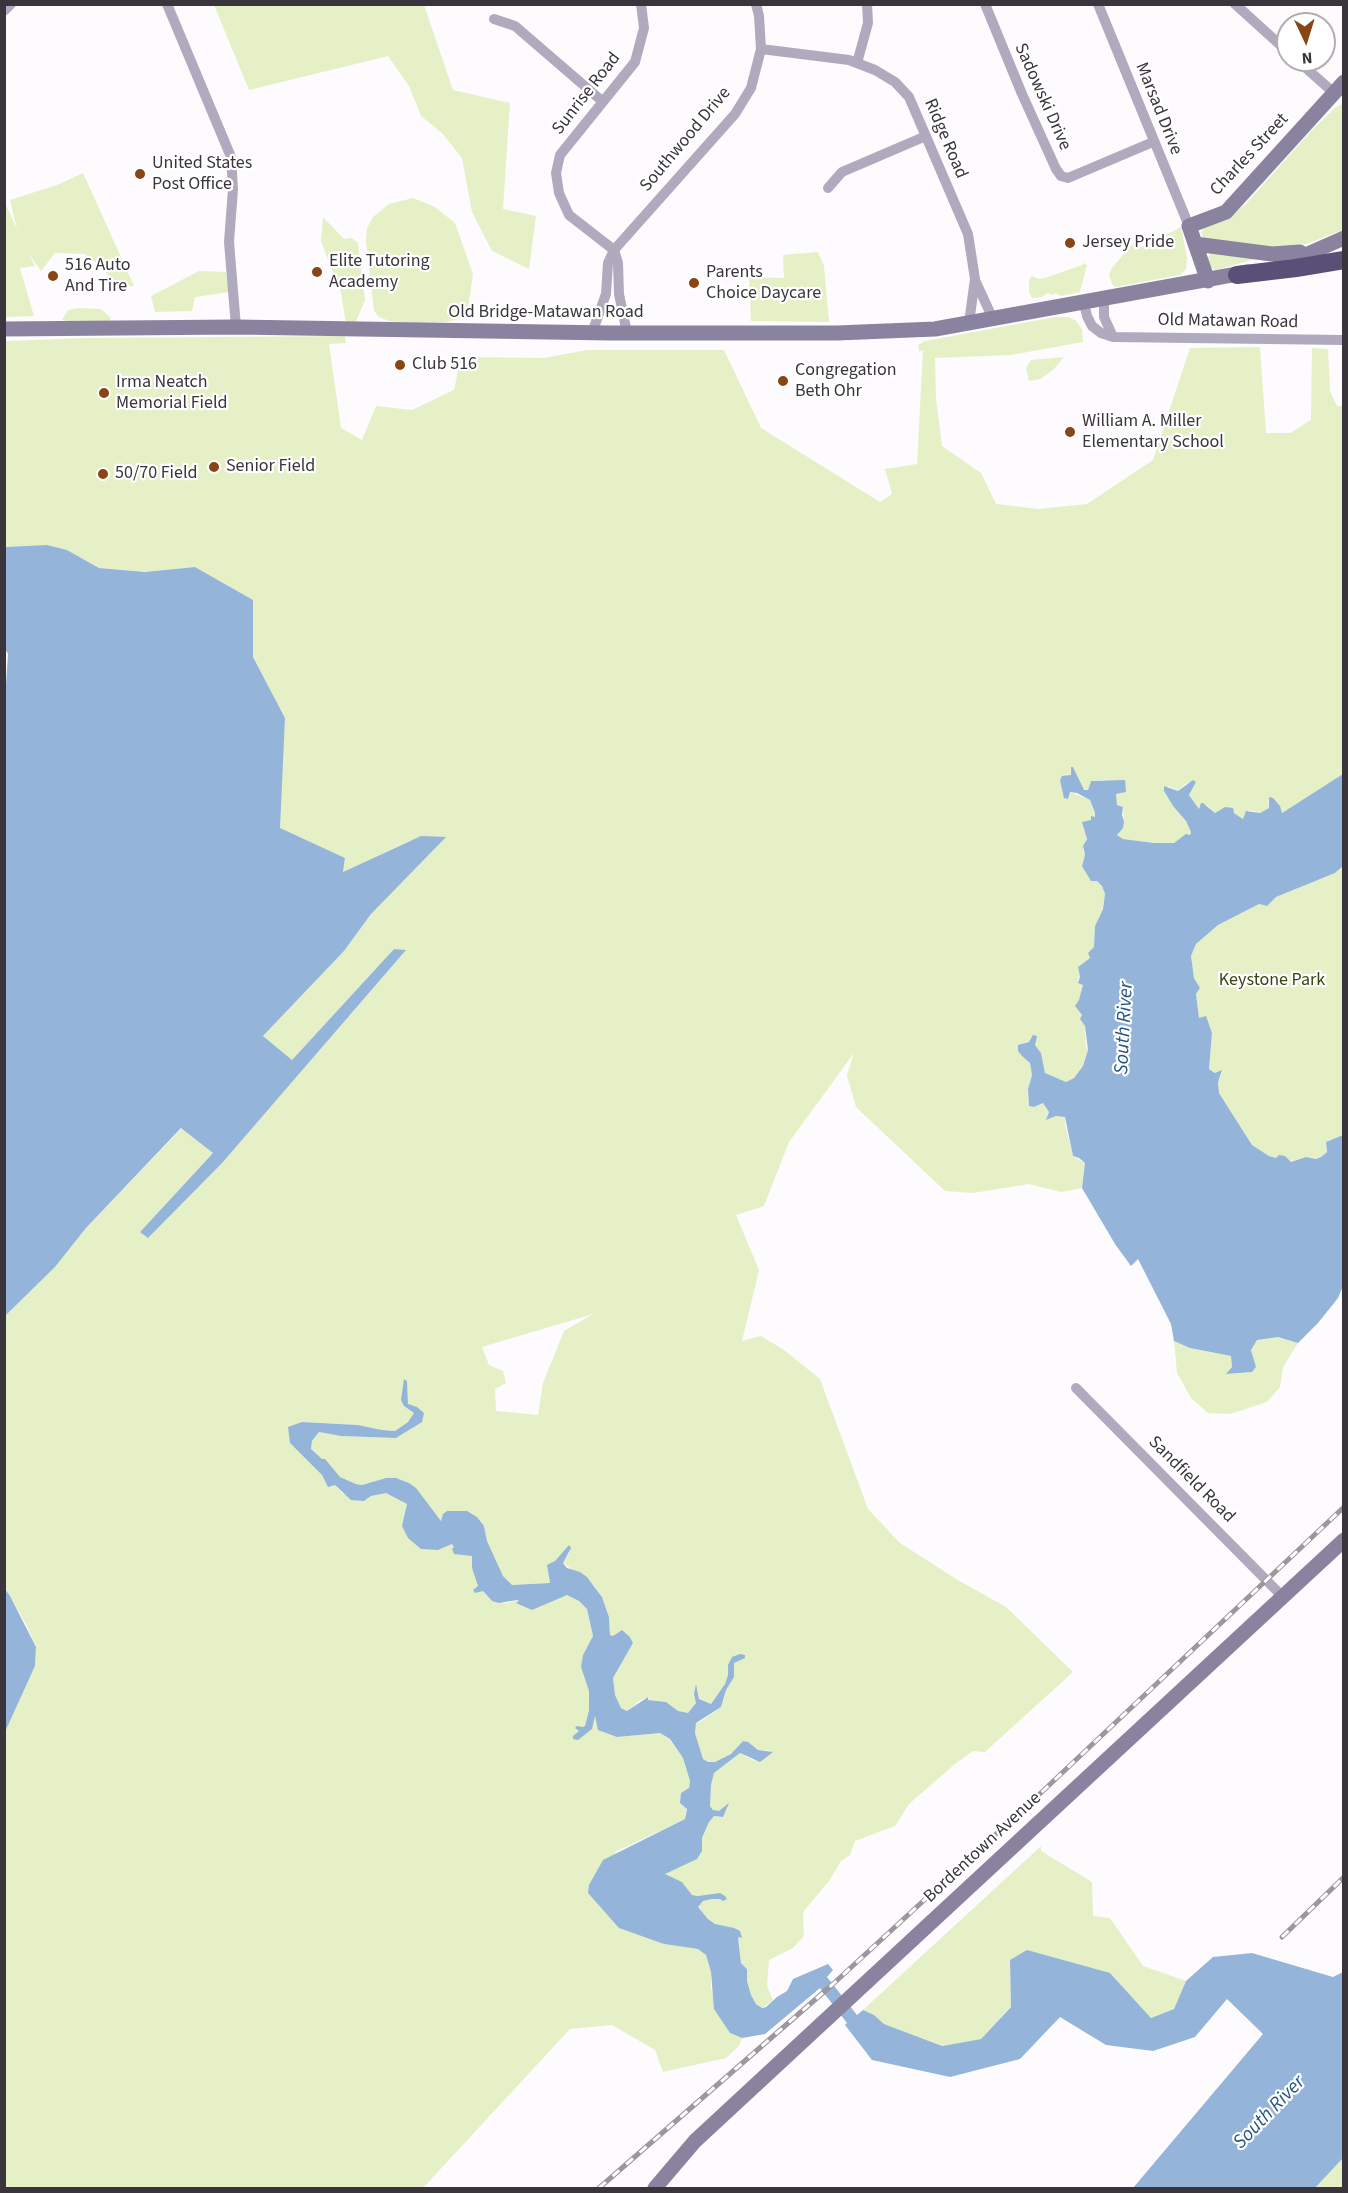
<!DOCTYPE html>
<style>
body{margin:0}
#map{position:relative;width:1348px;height:2193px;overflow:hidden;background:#fdfbfe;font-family:"Source Sans 3",sans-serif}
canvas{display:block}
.frame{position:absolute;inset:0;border:6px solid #3a353c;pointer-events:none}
.north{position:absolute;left:1276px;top:12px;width:60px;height:60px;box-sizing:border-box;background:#fff;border:2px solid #b0aeb1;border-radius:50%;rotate:176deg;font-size:16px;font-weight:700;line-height:24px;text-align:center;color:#3a353c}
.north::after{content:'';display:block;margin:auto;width:21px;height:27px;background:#884515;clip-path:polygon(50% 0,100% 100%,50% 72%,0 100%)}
</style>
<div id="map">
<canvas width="1348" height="2193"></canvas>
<div class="frame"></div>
<div class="north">N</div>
</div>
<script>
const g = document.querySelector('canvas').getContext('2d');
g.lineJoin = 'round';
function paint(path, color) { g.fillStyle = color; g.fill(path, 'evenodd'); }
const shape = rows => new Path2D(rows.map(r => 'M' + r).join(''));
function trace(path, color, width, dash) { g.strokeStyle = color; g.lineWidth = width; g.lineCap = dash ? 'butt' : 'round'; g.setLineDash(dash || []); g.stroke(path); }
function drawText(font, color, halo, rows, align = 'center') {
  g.font = font + ' "Source Sans 3",sans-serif'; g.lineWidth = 4.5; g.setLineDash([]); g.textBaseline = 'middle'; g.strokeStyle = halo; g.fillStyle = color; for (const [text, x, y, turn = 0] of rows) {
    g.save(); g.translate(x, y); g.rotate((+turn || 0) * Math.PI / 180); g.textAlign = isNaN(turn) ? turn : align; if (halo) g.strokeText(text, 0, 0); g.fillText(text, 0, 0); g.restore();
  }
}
paint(shape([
 [214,5,424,5,453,90,510,103,503,209,536,216,529,269,492,251,472,212,462,158,442,133,421,116,409,86,388,56,249,90],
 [1343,103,1343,230,1306,244,1275,248,1204,240,1201,233,1204,228,1223,220,1245,205,1312,130,1335,108],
 [83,173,134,286,120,287,96,263,85,254,55,253,41,271,29,254,35,266,20,268,34,316,5,317,5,203,17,229,10,200,57,185],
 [413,198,435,207,455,223,473,274,468,309,462,318,447,322,416,323,389,321,379,317,374,311,366,241,367,228,373,217,389,204],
 [323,217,344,239,352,238,358,243,365,300,355,324,346,324,341,293,321,241],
 [1181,227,1187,258,1186,269,1180,275,1121,286,1115,287,1112,284,1109,275,1112,268,1133,243,1138,249],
 [1212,251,1256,259,1215,270,1211,267,1208,258],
 [818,252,824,266,829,322,751,321,749,277,784,278,783,255],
 [1083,263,1087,265,1080,292,1061,296,1055,293,1053,295,1047,293,1042,297,1032,298,1029,292,1029,280,1032,276,1039,279,1048,277,1082,265],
 [199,271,226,272,229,292,195,297,192,311,155,312,151,296],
 [79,308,101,309,111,318,109,321,105,321,72,322,62,320,68,310],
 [1055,317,1069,317,1076,321,1082,329,1083,342,1011,355,935,358,936,399,942,446,981,473,996,504,1038,509,1087,504,1153,460,1190,348,1260,347,1266,433,1290,433,1311,420,1312,348,1328,349,1330,391,1337,406,1343,406,1343,774,1281,814,1268,800,1269,808,1260,813,1249,810,1243,819,1225,807,1215,813,1207,805,1200,810,1189,795,1196,782,1185,784,1178,791,1168,786,1164,791,1173,806,1186,821,1191,831,1190,835,1186,835,1174,843,1154,843,1123,839,1117,835,1124,821,1123,807,1117,805,1116,794,1105,780,1091,781,1088,790,1083,790,1073,767,1071,768,1070,792,1090,800,1095,813,1096,818,1091,820,1083,851,1085,855,1082,865,1091,880,1097,881,1102,886,1105,894,1103,908,1095,926,1094,947,1090,958,1078,967,1080,977,1078,981,1083,985,1078,1009,1082,1016,1080,1019,1085,1026,1086,1047,1088,1050,1083,1066,1074,1078,1066,1082,1045,1073,1041,1053,1035,1045,1029,1042,1018,1045,1018,1051,1030,1063,1032,1075,1028,1089,1029,1106,1034,1107,1043,1103,1049,1112,1047,1119,1056,1116,1065,1117,1065,1124,1073,1156,1085,1163,1082,1188,1061,1192,1029,1184,973,1193,945,1191,856,1107,847,1075,854,1053,789,1142,764,1206,736,1215,759,1270,742,1341,761,1336,784,1350,820,1379,868,1509,900,1543,956,1579,1006,1607,1073,1672,985,1752,973,1751,956,1763,909,1804,895,1826,855,1841,850,1855,841,1861,829,1881,803,1912,804,1936,793,1948,769,1960,767,1986,773,2000,762,2008,756,2004,751,1995,747,1981,747,1969,741,1963,739,1941,708,1919,698,1907,703,1901,712,1899,727,1899,692,1895,682,1882,664,1874,681,1864,692,1862,709,1822,714,1816,723,1817,728,1805,719,1812,713,1810,710,1806,711,1785,714,1773,740,1753,754,1761,771,1751,758,1750,753,1746,743,1741,731,1754,715,1762,708,1763,703,1759,695,1733,696,1723,700,1722,721,1707,726,1690,734,1677,734,1663,745,1655,728,1665,728,1675,725,1684,711,1704,699,1699,697,1687,696,1703,688,1713,678,1712,666,1702,648,1700,648,1697,639,1701,628,1711,621,1708,615,1695,613,1678,633,1643,630,1637,622,1630,613,1636,610,1635,609,1617,602,1597,594,1585,580,1572,573,1571,563,1562,569,1553,569,1545,548,1573,550,1583,511,1585,503,1576,487,1541,484,1526,467,1511,447,1511,443,1514,442,1522,409,1483,396,1478,386,1478,362,1485,356,1484,340,1477,311,1449,312,1441,319,1432,341,1436,396,1438,421,1422,408,1405,407,1382,405,1379,404,1406,414,1413,408,1422,395,1431,382,1430,358,1425,302,1422,290,1443,322,1475,326,1483,335,1485,342,1493,364,1501,371,1496,386,1492,399,1498,407,1504,438,1550,452,1544,472,1556,472,1568,478,1586,492,1601,507,1603,517,1600,557,1598,567,1595,579,1601,587,1609,593,1636,581,1667,589,1691,589,1710,585,1726,573,1738,595,1716,617,1737,660,1733,669,1739,683,1758,690,1781,685,1819,615,1852,650,1938,664,1944,698,1949,706,1955,711,1972,711,1989,730,2033,742,2038,739,2046,726,2058,663,2072,655,2050,612,2025,570,2029,423,2188,5,2188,5,1732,35,1666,36,1647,27,1626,10,1596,5,1589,5,1316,55,1267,86,1228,182,1128,213,1153,140,1232,223,1162,405,951,394,949,292,1060,263,1036,344,951,371,914,411,840,343,872,345,858,279,828,285,718,253,657,253,600,195,567,145,572,99,568,67,550,47,545,5,547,4,341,88,338,345,336,346,343,329,344,341,428,362,440,376,406,412,410,454,390,461,357,544,358,587,350,724,350,761,428,880,502,892,494,885,469,917,464,923,350,919,352,918,345,925,341],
 [593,1314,564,1331,543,1383,538,1415,496,1411,495,1389,506,1383,503,1371,489,1365,482,1347],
 [1064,357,1053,370,1040,379,1029,381,1026,368,1031,360],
 [1343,866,1343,1135,1326,1142,1327,1152,1321,1157,1316,1159,1306,1157,1291,1162,1269,1156,1252,1145,1219,1093,1218,1082,1222,1071,1215,1073,1209,1069,1212,1033,1199,1019,1196,994,1200,988,1194,978,1191,956,1196,944,1218,925,1259,904,1267,906,1276,897,1335,873],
 [1278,1337,1298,1343,1283,1367,1280,1387,1267,1402,1230,1414,1208,1413,1191,1398,1177,1373,1174,1341,1190,1348,1231,1356,1232,1367,1227,1374,1252,1372,1256,1367,1251,1350,1257,1339],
 [1041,1846,1041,1851,1092,1882,1093,1916,1110,1918,1143,1966,1186,1981,1174,2009,1151,2018,1110,1973,1010,1960,1011,2006,981,2039,942,2046,884,2024,874,2015,863,2010],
 [1343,2158,1343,2188,1315,2188]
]), '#e5f0c7');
paint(shape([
 [47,545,67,550,99,568,145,572,195,567,253,600,253,657,285,718,280,828,345,858,343,872,421,836,446,837,371,914,344,951,263,1036,292,1060,394,949,406,950,223,1162,148,1238,140,1232,213,1153,181,1128,86,1228,55,1267,5,1316,4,716,8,654,4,647,5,547],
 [1071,767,1073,767,1084,790,1088,790,1091,781,1125,780,1126,792,1116,794,1117,805,1123,807,1122,815,1124,821,1123,828,1117,835,1123,839,1154,843,1174,843,1186,834,1190,835,1191,832,1186,821,1173,806,1164,791,1164,786,1178,791,1193,780,1196,782,1189,795,1199,809,1201,803,1203,803,1215,813,1225,807,1233,808,1234,813,1243,819,1246,811,1260,813,1269,808,1269,797,1273,798,1280,806,1282,813,1343,774,1343,866,1335,873,1276,897,1267,906,1259,904,1218,925,1196,944,1191,956,1194,978,1200,988,1196,994,1199,1018,1206,1016,1212,1033,1209,1069,1215,1073,1222,1070,1218,1082,1219,1093,1252,1145,1269,1156,1276,1158,1279,1155,1285,1156,1291,1162,1306,1157,1316,1159,1321,1157,1327,1152,1326,1142,1343,1135,1343,1286,1338,1298,1318,1323,1298,1343,1278,1337,1257,1340,1251,1350,1256,1367,1252,1372,1226,1374,1232,1367,1231,1356,1190,1348,1174,1341,1171,1324,1138,1259,1131,1266,1115,1244,1082,1188,1085,1163,1079,1158,1073,1156,1065,1117,1056,1116,1046,1120,1049,1112,1043,1103,1034,1107,1029,1106,1028,1089,1032,1075,1030,1063,1022,1056,1018,1051,1018,1045,1029,1042,1033,1035,1037,1036,1035,1045,1041,1053,1045,1073,1066,1082,1074,1078,1083,1066,1088,1050,1085,1026,1080,1019,1082,1015,1075,1006,1079,1000,1083,985,1078,983,1080,977,1078,967,1090,958,1088,953,1094,947,1095,926,1103,909,1105,894,1102,886,1097,881,1091,881,1082,866,1085,855,1083,846,1087,839,1082,822,1091,820,1091,816,1095,817,1095,813,1090,800,1077,793,1070,792,1068,799,1064,798,1060,780,1062,776,1071,775],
 [404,1379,407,1381,408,1404,417,1407,424,1413,422,1422,396,1438,341,1436,319,1432,312,1441,311,1449,322,1459,325,1459,340,1477,356,1484,362,1485,386,1478,396,1478,409,1483,416,1488,441,1521,443,1514,447,1511,467,1511,477,1517,484,1526,487,1541,503,1576,512,1585,550,1583,547,1565,555,1561,569,1545,571,1548,563,1563,567,1568,580,1572,587,1577,602,1597,609,1617,610,1635,613,1636,622,1630,630,1637,633,1643,613,1678,615,1695,621,1708,627,1711,648,1697,648,1700,666,1702,678,1711,688,1713,696,1703,694,1694,696,1684,699,1699,711,1704,725,1684,728,1675,728,1665,732,1657,740,1654,745,1655,745,1658,734,1663,734,1677,726,1690,721,1707,696,1723,695,1733,703,1759,708,1762,715,1762,731,1754,743,1741,748,1742,758,1750,773,1752,760,1762,740,1753,714,1773,711,1785,710,1806,713,1810,719,1811,729,1803,723,1817,714,1816,709,1822,702,1838,702,1851,697,1859,665,1874,682,1882,692,1895,698,1896,720,1893,725,1896,727,1899,723,1901,720,1899,712,1899,703,1901,698,1907,708,1919,715,1924,734,1928,740,1931,742,1938,738,1937,741,1963,747,1969,747,1981,751,1995,756,2004,762,2008,766,2007,777,1997,787,1991,793,1979,828,1964,833,1970,827,1977,857,2015,863,2010,874,2015,884,2024,942,2046,981,2039,1011,2007,1010,1960,1027,1950,1110,1973,1151,2018,1174,2009,1186,1981,1213,1957,1252,1953,1333,1977,1343,1972,1343,2158,1315,2188,1133,2188,1263,2034,1227,1999,1195,2037,1153,2051,1106,2045,1060,2017,1020,2059,950,2077,872,2060,845,2025,847,2023,820,1988,765,2034,742,2038,730,2033,714,2009,711,1972,706,1955,698,1949,664,1944,619,1928,588,1893,589,1885,603,1860,685,1819,687,1809,680,1803,681,1793,689,1788,690,1781,683,1758,670,1739,660,1733,617,1737,598,1730,595,1716,592,1729,578,1740,573,1739,573,1736,579,1731,575,1728,577,1726,583,1727,585,1726,589,1710,589,1691,581,1667,583,1655,593,1636,587,1609,579,1601,567,1595,532,1610,516,1603,519,1601,517,1600,499,1603,492,1601,483,1591,475,1593,473,1590,478,1586,472,1568,472,1556,454,1554,452,1549,454,1547,452,1544,438,1550,421,1549,408,1538,402,1526,407,1504,386,1493,371,1496,364,1501,351,1500,335,1485,328,1487,322,1475,290,1443,288,1427,302,1422,358,1425,382,1430,395,1431,408,1422,414,1413,404,1406,401,1400],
 [5,1589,10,1596,36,1647,35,1666,5,1732]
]), '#94b5d9');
trace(shape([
 [167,4,231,157,233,189,229,242,236,327],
 [985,4,1022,94,1056,169,1061,176,1068,178,1153,142],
 [1098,4,1189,226],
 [1235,4,1288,52],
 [4,11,11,4],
 [494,19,515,26,602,101],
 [761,49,849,60,875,70,895,82,909,97,968,234,975,279,969,323],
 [1297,60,1334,93],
 [857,63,868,23,867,4],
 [828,188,842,172,926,136],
 [975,280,993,319],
 [1104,299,1104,317,1113,337],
 [1084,303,1087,316,1092,326,1101,333,1113,337,1344,340],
 [592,333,606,294,608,263,614,250,735,114,751,88,761,49,759,16,756,4],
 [627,333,619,294,618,263,614,250,569,215,559,193,556,173,560,155,635,62,644,28,641,4],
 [1076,1388,1282,1596]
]), '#afaabe', 10);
trace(shape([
 [1195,244,1272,254,1300,252],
 [1280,264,1294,260,1344,238],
 [1208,281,1189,226,1226,212,1344,82],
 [4,329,236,327,610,333,837,333,935,329,1248,272],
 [655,2188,695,2141,1344,1540]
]), '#8a839f', 15);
trace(shape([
 [1237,275,1296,268,1344,260]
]), '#5a4f76', 18);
const rail = shape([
 [1282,1937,1344,1877],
 [599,2188,833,1984,1045,1789,1344,1507]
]);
trace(rail, '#9b979c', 5);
trace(rail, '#fff', 3, [9]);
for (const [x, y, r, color] of [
 [140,174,6,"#884515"],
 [1070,243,6,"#884515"],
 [317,272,6,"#884515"],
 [53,276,6,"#884515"],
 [694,283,6,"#884515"],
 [400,365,6,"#884515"],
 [783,381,6,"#884515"],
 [104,393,6,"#884515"],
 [1070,432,6,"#884515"],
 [214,467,6,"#884515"],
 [103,474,6,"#884515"]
]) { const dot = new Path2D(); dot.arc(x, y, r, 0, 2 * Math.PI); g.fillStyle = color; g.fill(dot); trace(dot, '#fff', 2); }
drawText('18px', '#3a353c', '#fff', [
 ["Sunrise Road",587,94,-52],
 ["Sadowski Drive",1042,97,66],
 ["Marsad Drive",1158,109,68],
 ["Ridge Road",945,139,67],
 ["Southwood Drive",686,140,-50],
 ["Charles Street",1250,155,-47],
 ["Old Bridge-Matawan Road",546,313],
 ["Old Matawan Road",1228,322,1],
 ["Sandfield Road",1191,1480,45],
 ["Bordentown Avenue",983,1848,-43]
]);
drawText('18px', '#3a353c', '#fff', [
 ["United States",152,164],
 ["Post Office",152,185],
 ["Jersey Pride",1082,243],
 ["Elite Tutoring",329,262],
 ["Academy",329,283],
 ["516 Auto",65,266],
 ["And Tire",65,287],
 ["Parents",706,273],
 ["Choice Daycare",706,294],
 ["Club 516",412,365],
 ["Congregation",795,371],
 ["Beth Ohr",795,392],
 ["Irma Neatch",116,383],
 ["Memorial Field",116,404],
 ["William A. Miller",1082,422],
 ["Elementary School",1082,443],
 ["Senior Field",226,467],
 ["50/70 Field",115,474]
], 'left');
drawText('18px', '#3a4410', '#fff', [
 ["Keystone Park",1272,981]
]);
drawText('italic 20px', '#265484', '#fff', [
 ["South River",1125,1028,-87],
 ["South River",1270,2113,-46]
]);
</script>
